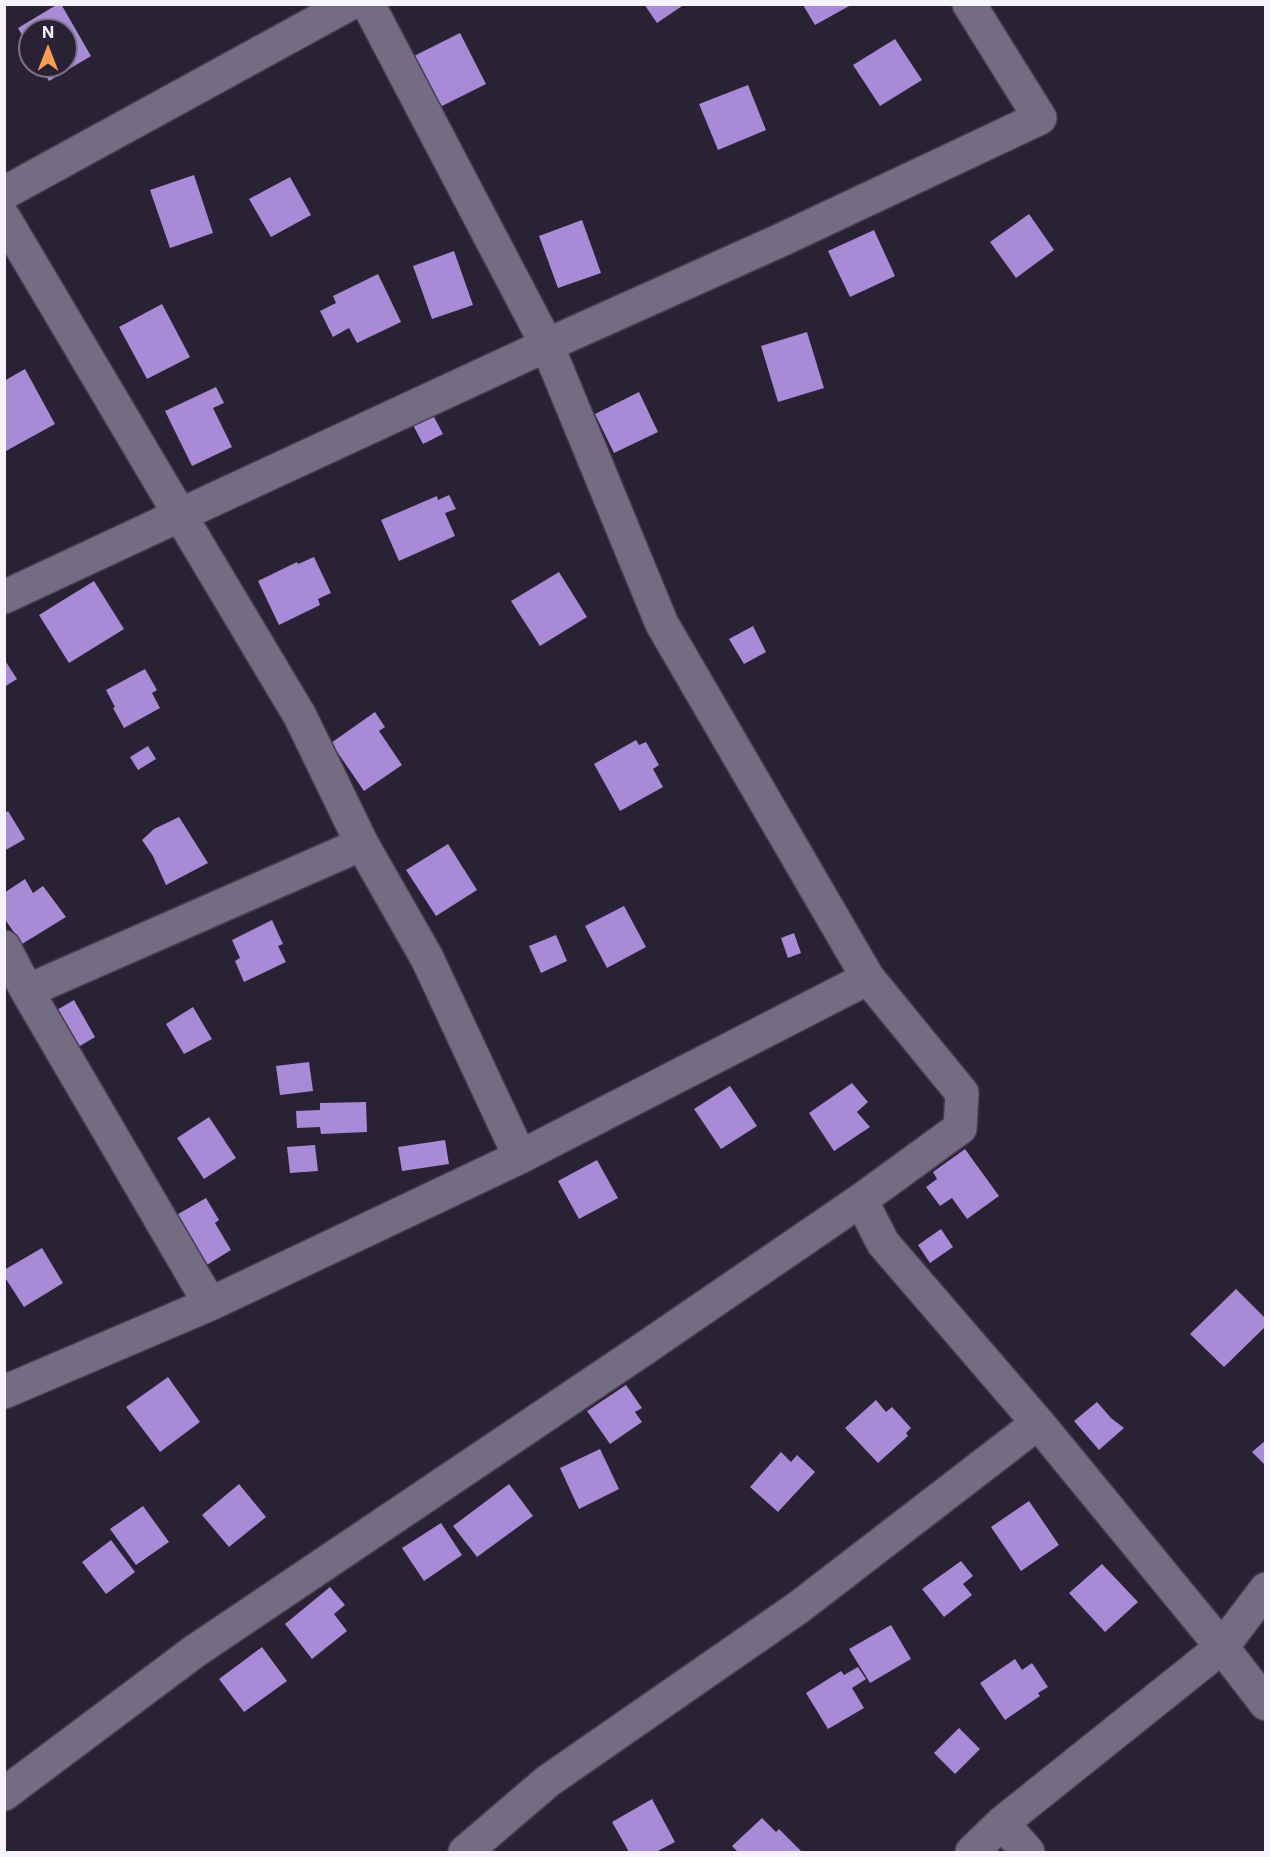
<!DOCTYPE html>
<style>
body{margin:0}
#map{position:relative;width:1270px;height:1857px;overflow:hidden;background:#292235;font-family:Inter,sans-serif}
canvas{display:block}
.frame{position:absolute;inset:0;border:6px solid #f6f3fd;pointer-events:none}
.north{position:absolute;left:18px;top:18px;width:60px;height:60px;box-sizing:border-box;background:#292235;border:2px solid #7b7685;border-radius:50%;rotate:0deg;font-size:16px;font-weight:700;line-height:24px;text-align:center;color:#f6f3fd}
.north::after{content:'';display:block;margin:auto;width:21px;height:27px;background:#fc9d54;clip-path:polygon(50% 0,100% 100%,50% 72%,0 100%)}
</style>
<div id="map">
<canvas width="1270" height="1857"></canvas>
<div class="frame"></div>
<div class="north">N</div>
</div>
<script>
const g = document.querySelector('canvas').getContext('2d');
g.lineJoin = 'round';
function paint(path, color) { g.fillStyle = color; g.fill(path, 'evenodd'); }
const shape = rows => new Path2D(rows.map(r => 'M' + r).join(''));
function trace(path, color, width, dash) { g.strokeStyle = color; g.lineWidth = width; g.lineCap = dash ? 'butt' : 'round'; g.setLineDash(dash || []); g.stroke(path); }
paint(shape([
 [58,4,61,4,91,56,49,81,40,66,66,66,66,30,30,30,30,49,18,28],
 [644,4,685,4,657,23],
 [803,5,851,5,815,25],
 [460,33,486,84,440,107,414,56],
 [895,39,922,80,880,106,853,65],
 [748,85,766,130,718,150,699,104],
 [194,175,213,233,170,248,150,190],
 [290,177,311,215,271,237,249,199],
 [1029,214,1054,250,1016,278,990,242],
 [582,220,601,273,558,288,539,236],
 [874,230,895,276,850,297,828,251],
 [454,251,473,305,432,319,413,266],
 [378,274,401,322,357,343,349,328,333,337,320,311,336,303,333,296],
 [162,304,190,357,147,379,119,327],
 [807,332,824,388,778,402,761,346],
 [25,369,55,424,6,451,4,448,4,381],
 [216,387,224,403,213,408,232,447,192,466,165,411],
 [639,392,658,432,614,453,595,414],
 [433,415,443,434,423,444,413,425],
 [449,495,456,509,445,513,455,536,399,561,381,520,437,496,438,500],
 [314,557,331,593,318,599,320,605,279,625,258,581,297,562,298,564],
 [559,572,587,617,540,646,511,601],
 [94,581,124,629,69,663,39,615],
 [753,626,766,652,744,664,729,639],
 [4,659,17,679,4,687],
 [145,669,157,690,152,693,160,708,124,728,113,708,115,707,106,690],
 [375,712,385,727,379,731,402,765,364,791,331,743],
 [636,740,639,745,646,742,659,765,653,769,663,787,620,811,594,764],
 [148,746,156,759,138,770,130,757],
 [8,811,25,839,4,851,4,814],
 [179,817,208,863,166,885,153,856,142,840,154,829],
 [448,844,477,890,436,916,406,870],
 [25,879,33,893,43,886,66,917,22,944,4,918,4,893],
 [624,906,646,947,607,968,585,926],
 [272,920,283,944,278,946,286,962,244,982,235,961,240,958,232,940],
 [794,933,801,953,788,958,781,938],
 [556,935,567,961,541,973,529,946],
 [74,1000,95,1037,53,1062,31,1025],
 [193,1007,212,1039,184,1054,166,1024],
 [309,1062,313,1091,280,1095,276,1066],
 [852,1083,868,1102,857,1112,870,1127,834,1151,809,1113],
 [730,1086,757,1126,721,1149,694,1109],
 [366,1102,367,1132,321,1134,320,1127,297,1128,296,1111,320,1110,320,1103],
 [209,1117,236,1158,204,1179,177,1138],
 [445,1140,449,1164,402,1171,398,1147],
 [315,1145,318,1171,290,1173,287,1147],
 [965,1149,999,1196,967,1219,952,1198,940,1206,926,1187,937,1179,933,1172],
 [597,1160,618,1198,579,1219,558,1181],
 [206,1198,219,1220,215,1223,231,1250,205,1266,166,1221],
 [941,1229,953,1247,930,1263,918,1245],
 [42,1248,63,1283,24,1307,4,1276,4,1270],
 [1236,1289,1266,1319,1266,1326,1224,1367,1190,1334],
 [168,1377,200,1422,160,1452,126,1407],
 [626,1385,642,1408,635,1412,642,1422,610,1444,587,1411],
 [876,1400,886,1412,892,1407,911,1428,906,1433,908,1436,878,1463,845,1428],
 [1097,1402,1111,1418,1124,1428,1099,1450,1074,1421],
 [1266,1440,1266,1466,1252,1452],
 [600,1449,619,1489,579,1509,560,1468],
 [781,1452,791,1462,797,1455,815,1472,778,1512,750,1487],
 [239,1484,266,1517,229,1547,202,1515],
 [509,1484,533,1516,477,1557,453,1526],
 [1029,1501,1059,1545,1021,1571,991,1527],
 [143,1506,169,1542,136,1565,110,1529],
 [441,1523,462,1555,424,1581,402,1548],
 [111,1540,135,1572,106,1594,82,1562],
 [961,1561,973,1576,963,1584,972,1595,944,1617,922,1589],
 [1102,1564,1138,1602,1105,1632,1069,1593],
 [330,1587,345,1605,334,1614,347,1631,312,1659,285,1624],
 [891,1625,911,1659,870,1683,849,1649],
 [262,1647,287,1681,244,1712,219,1679],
 [1015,1659,1022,1670,1032,1663,1048,1687,1038,1693,1040,1696,1005,1720,980,1683],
 [858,1667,866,1679,852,1688,864,1708,828,1729,806,1693,841,1671,844,1675],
 [959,1728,980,1749,955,1774,934,1753],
 [652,1799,675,1842,656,1852,629,1852,612,1822],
 [762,1818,776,1832,779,1829,802,1852,738,1852,732,1846]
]), '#a88ad7');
const minor = shape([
 [368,4,547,345,781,240,1040,118,969,4],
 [4,193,349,4],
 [4,218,180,515,547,345,662,624,868,978],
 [4,597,180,515,300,716,362,844,27,991],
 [362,844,427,958,520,1157],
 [4,947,27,991,210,1304],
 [4,1392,210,1304,520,1157,868,978,962,1093,960,1128,861,1200,883,1243,1038,1423,1222,1647,1266,1589],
 [4,1794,195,1651,645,1348,861,1200],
 [1002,1823,1028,1852],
 [465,1852,548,1781,799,1607,1038,1423],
 [972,1852,1002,1823,1222,1647,1266,1704]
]);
trace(minor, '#443e4e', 36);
trace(minor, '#746c82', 33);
</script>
